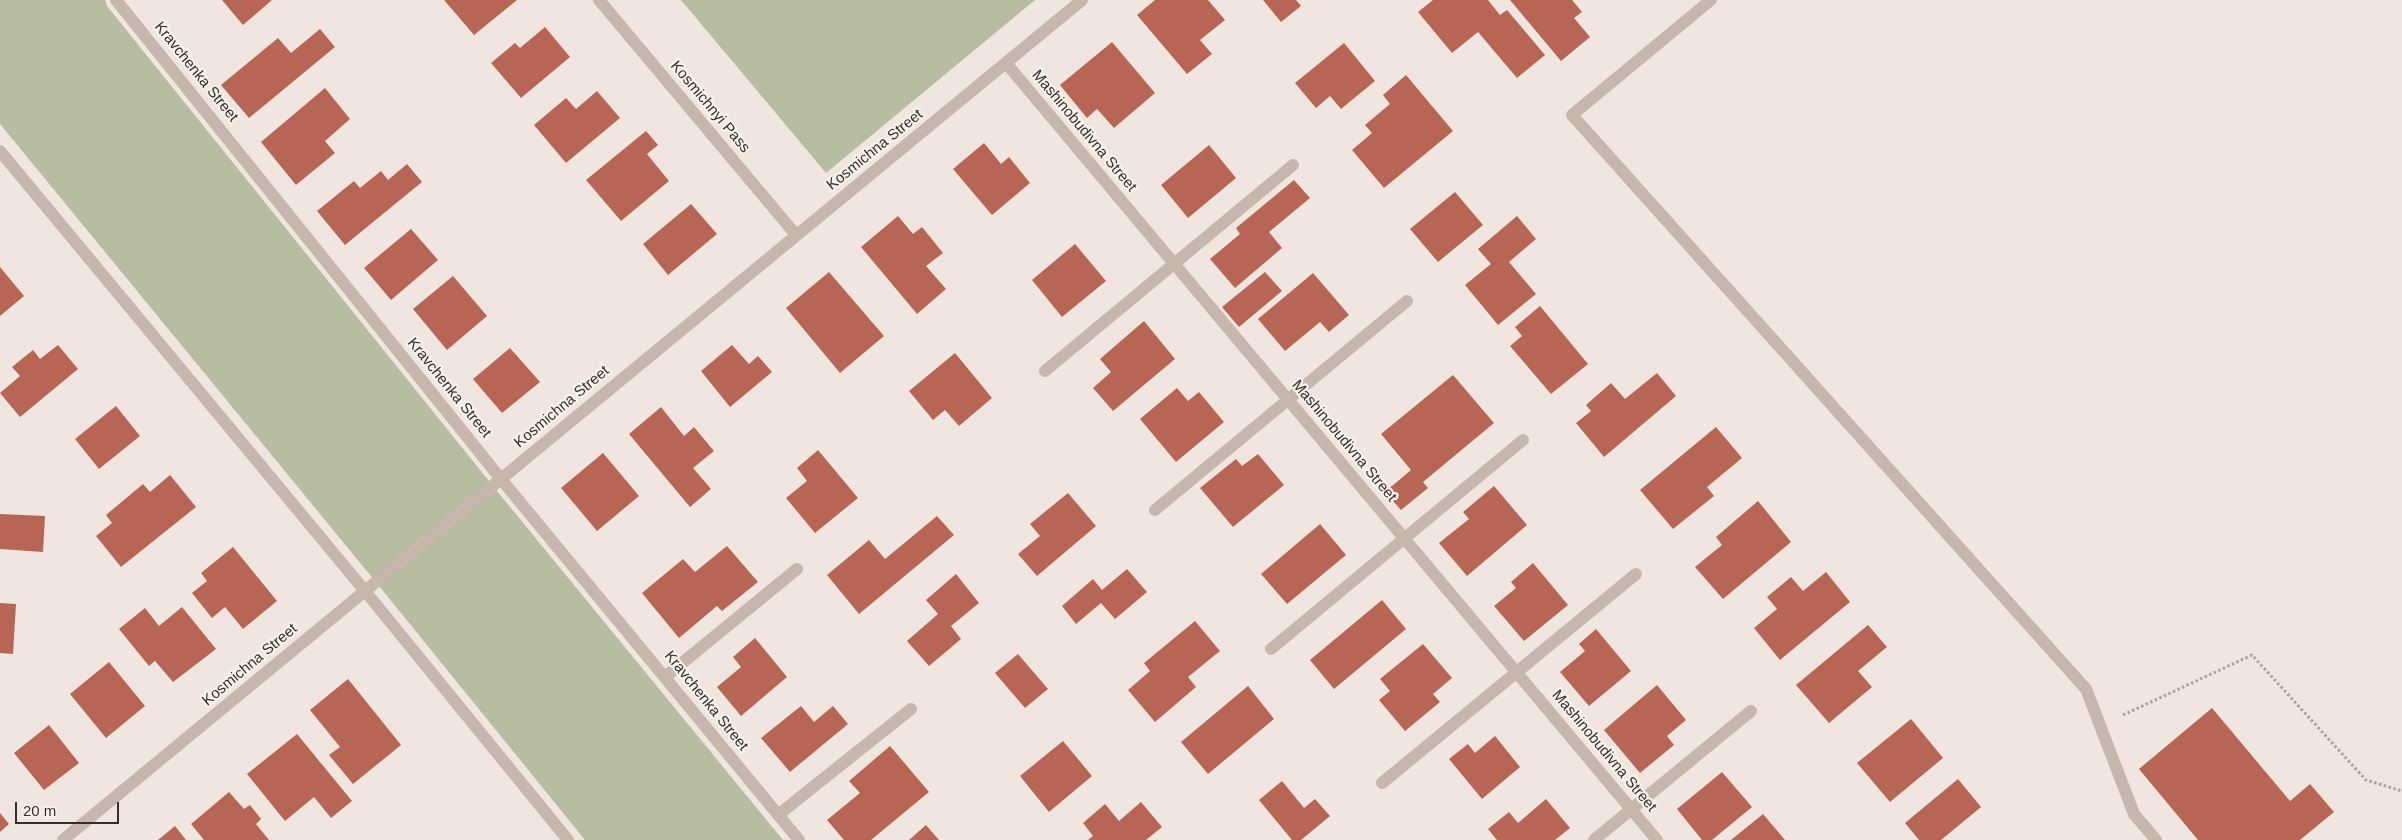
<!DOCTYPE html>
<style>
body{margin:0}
#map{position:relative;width:2402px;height:840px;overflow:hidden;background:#f0e6df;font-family:Helvetica,sans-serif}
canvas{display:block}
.scale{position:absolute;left:15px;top:802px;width:104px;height:22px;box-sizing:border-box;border:2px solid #362d2a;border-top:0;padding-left:6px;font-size:15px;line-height:18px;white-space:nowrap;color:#362d2a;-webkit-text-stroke:4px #f8f1eb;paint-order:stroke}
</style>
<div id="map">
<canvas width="2402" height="840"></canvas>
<div class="scale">20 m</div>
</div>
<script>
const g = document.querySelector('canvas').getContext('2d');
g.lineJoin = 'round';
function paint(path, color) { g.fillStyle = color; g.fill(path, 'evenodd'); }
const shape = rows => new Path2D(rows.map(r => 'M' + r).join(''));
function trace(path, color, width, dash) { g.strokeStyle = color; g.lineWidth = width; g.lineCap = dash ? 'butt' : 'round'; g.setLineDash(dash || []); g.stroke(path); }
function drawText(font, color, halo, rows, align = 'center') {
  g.font = font + ' Helvetica,sans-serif'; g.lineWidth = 4.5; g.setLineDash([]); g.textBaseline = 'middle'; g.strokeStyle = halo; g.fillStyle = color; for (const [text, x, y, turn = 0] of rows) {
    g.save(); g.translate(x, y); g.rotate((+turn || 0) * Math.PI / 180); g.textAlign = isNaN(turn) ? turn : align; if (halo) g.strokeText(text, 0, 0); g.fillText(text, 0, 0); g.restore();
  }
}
paint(shape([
 [0,0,105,0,107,6,501,496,783,840,585,840,375,581,0,124],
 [681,0,1035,0,826,173]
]), '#b6bda0');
paint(shape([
 [222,0,272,0,243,25],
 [444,0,517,0,474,35],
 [1155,0,1208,0,1225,20,1200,40,1212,54,1187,74,1137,15],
 [1263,0,1296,0,1301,6,1281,22],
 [1433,0,1488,0,1500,15,1507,10,1545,55,1517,78,1478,32,1452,53,1418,12],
 [1510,0,1572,0,1582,12,1574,18,1590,37,1561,61],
 [545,27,570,57,521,98,491,63,515,43,520,48],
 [320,29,335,47,249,118,221,85,278,38,291,53],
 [1112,42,1155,93,1114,128,1097,109,1087,118,1060,85],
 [1344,43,1375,81,1341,109,1330,96,1316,108,1295,83],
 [1406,75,1453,131,1384,188,1352,150,1372,133,1365,125,1390,104,1383,95],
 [325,88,350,119,325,141,335,153,296,185,261,142],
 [597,91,620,118,566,163,534,125,566,98,576,109],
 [646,131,658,145,647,154,669,181,621,221,586,180],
 [984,143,1001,164,1009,157,1030,183,992,215,953,169],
 [1209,145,1236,178,1188,218,1161,185],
 [407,164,422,182,345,245,317,211,354,181,360,188,381,171,388,180],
 [1294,180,1310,198,1269,232,1282,248,1235,288,1210,259,1240,234,1236,228],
 [1455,192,1483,225,1438,262,1410,229],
 [691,204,717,234,668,275,643,244],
 [898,216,913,234,922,227,943,253,926,266,946,289,917,314,861,247],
 [1517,216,1536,239,1509,262,1536,294,1498,325,1465,285,1491,264,1478,249],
 [411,229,438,260,391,300,364,268],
 [1075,244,1106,281,1062,317,1032,280],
 [0,267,24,296,0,316],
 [829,272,884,336,840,373,786,308],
 [1265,272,1282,291,1239,327,1222,307],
 [1313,273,1349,315,1329,332,1320,322,1285,351,1258,319],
 [453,276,487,316,447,350,413,309],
 [1540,306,1588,364,1551,394,1510,346,1522,336,1515,327],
 [1144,321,1175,359,1113,411,1093,388,1111,372,1100,359],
 [58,345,78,369,20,417,0,393,20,376,12,367,33,350,40,359],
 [732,345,749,364,758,356,772,372,730,407,701,371],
 [510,348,540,382,502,413,473,379],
 [955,353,992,398,959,426,945,410,933,420,909,391],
 [1657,373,1676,396,1604,457,1576,423,1591,411,1586,405,1611,383,1625,399],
 [1453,375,1494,423,1423,482,1428,488,1401,510,1385,492,1411,470,1381,434],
 [1177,388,1188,401,1199,392,1224,422,1176,462,1140,419],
 [116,406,140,436,99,469,75,439],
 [661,407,684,436,694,427,714,451,693,468,711,489,690,507,629,434],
 [1716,427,1742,458,1707,487,1714,496,1673,529,1640,490],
 [818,450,858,498,815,533,786,498,807,481,797,468],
 [603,453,639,496,597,531,561,488],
 [1258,454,1284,485,1233,527,1200,488,1236,459,1242,466],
 [170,475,196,507,121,567,96,536,112,523,106,515,143,484,150,492],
 [1494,486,1527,525,1467,576,1439,543,1469,519,1463,512],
 [1068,493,1096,526,1037,576,1018,554,1040,536,1030,524],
 [1758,501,1791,542,1723,599,1695,567,1722,545,1716,537],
 [0,514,45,516,43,552,0,549],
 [937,516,954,535,859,614,827,575,869,540,885,559],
 [1320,524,1346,555,1287,604,1261,574],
 [727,546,758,582,722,611,717,606,679,638,642,593,683,559,695,572],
 [233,547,277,601,243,629,225,607,212,618,192,593,207,581,201,573],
 [1533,563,1568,605,1524,641,1494,606,1516,588,1511,582],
 [1127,569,1147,592,1115,619,1101,603,1076,624,1062,606,1093,579,1102,590],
 [1826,572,1850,602,1780,660,1754,628,1777,609,1767,597,1791,577,1803,591],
 [956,574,979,603,951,626,961,639,929,666,907,641,938,614,926,600],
 [1382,600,1406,629,1334,689,1310,660],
 [0,603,16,604,13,654,0,653],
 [182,607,216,649,173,682,155,661,149,666,119,629,145,608,159,626],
 [1195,621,1220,651,1188,677,1196,687,1155,722,1128,690,1150,671,1144,663],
 [1868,625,1887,647,1858,671,1872,687,1829,723,1796,685],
 [1596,629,1631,671,1589,706,1560,672,1585,651,1579,644],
 [755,638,787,677,741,716,717,687,741,667,733,657],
 [1423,644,1452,678,1433,694,1440,702,1405,731,1379,700,1390,691,1380,679],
 [1018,654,1048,689,1025,708,995,673],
 [109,662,145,706,106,738,70,694],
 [348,679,401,745,353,784,329,755,340,747,310,710],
 [1657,685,1686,720,1667,736,1674,745,1640,773,1604,730],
 [1248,686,1274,719,1208,774,1181,742],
 [801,706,814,722,833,706,848,724,790,772,761,738],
 [2212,708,2290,801,2310,784,2334,812,2300,840,2198,840,2139,769],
 [1911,719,1943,758,1890,802,1857,763],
 [49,725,79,763,44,790,14,753],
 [297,734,352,801,331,818,314,797,285,821,247,774],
 [1495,736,1520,767,1482,799,1449,759,1468,744,1475,753],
 [1063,741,1092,776,1049,812,1020,776],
 [890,746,929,792,871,840,844,840,827,820,860,793,849,781],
 [1722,772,1752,807,1712,840,1702,840,1677,809],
 [1958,779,1981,807,1941,840,1919,840,1905,823],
 [1282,781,1304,808,1315,799,1330,816,1301,840,1292,840,1259,800],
 [229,792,244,809,250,805,261,819,256,824,269,840,204,840,191,824],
 [1546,799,1570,828,1555,840,1497,840,1488,829,1509,812,1518,823],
 [1141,802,1162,827,1146,840,1088,840,1093,836,1083,823,1105,804,1119,821],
 [0,813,9,824,0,832],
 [1763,814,1785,840,1731,840],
 [926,825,939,840,909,840],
 [175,826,186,840,158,840]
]), '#b76555');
trace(shape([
 [2123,715,2252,655,2366,780,2402,791]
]), '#b2a096', 3, [2.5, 2.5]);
trace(shape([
 [116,0,501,479,799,840],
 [599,0,796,235],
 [1711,0,1572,115,2086,689,2134,814,2156,840],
 [1006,63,1657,840],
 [0,151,365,591,568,840],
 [1045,371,1293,165],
 [1155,510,1407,301],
 [1271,649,1523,440],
 [665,677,797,569],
 [1382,783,1636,574],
 [778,815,911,709],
 [63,840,1082,0],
 [1594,840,1751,711]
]), '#c7b6ac', 12);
drawText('15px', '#362d2a', '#f8f1eb', [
 ["Kravchenka Street",196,72,51],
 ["Kosmichnyi Pass",710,107,50],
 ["Mashinobudivna Street",1084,131,50],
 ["Kosmichna Street",875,150,-39],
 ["Kravchenka Street",449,388,51],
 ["Kosmichna Street",562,407,-40],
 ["Mashinobudivna Street",1344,441,50],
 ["Kosmichna Street",250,665,-40],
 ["Kravchenka Street",706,701,51],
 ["Mashinobudivna Street",1604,751,50]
]);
</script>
